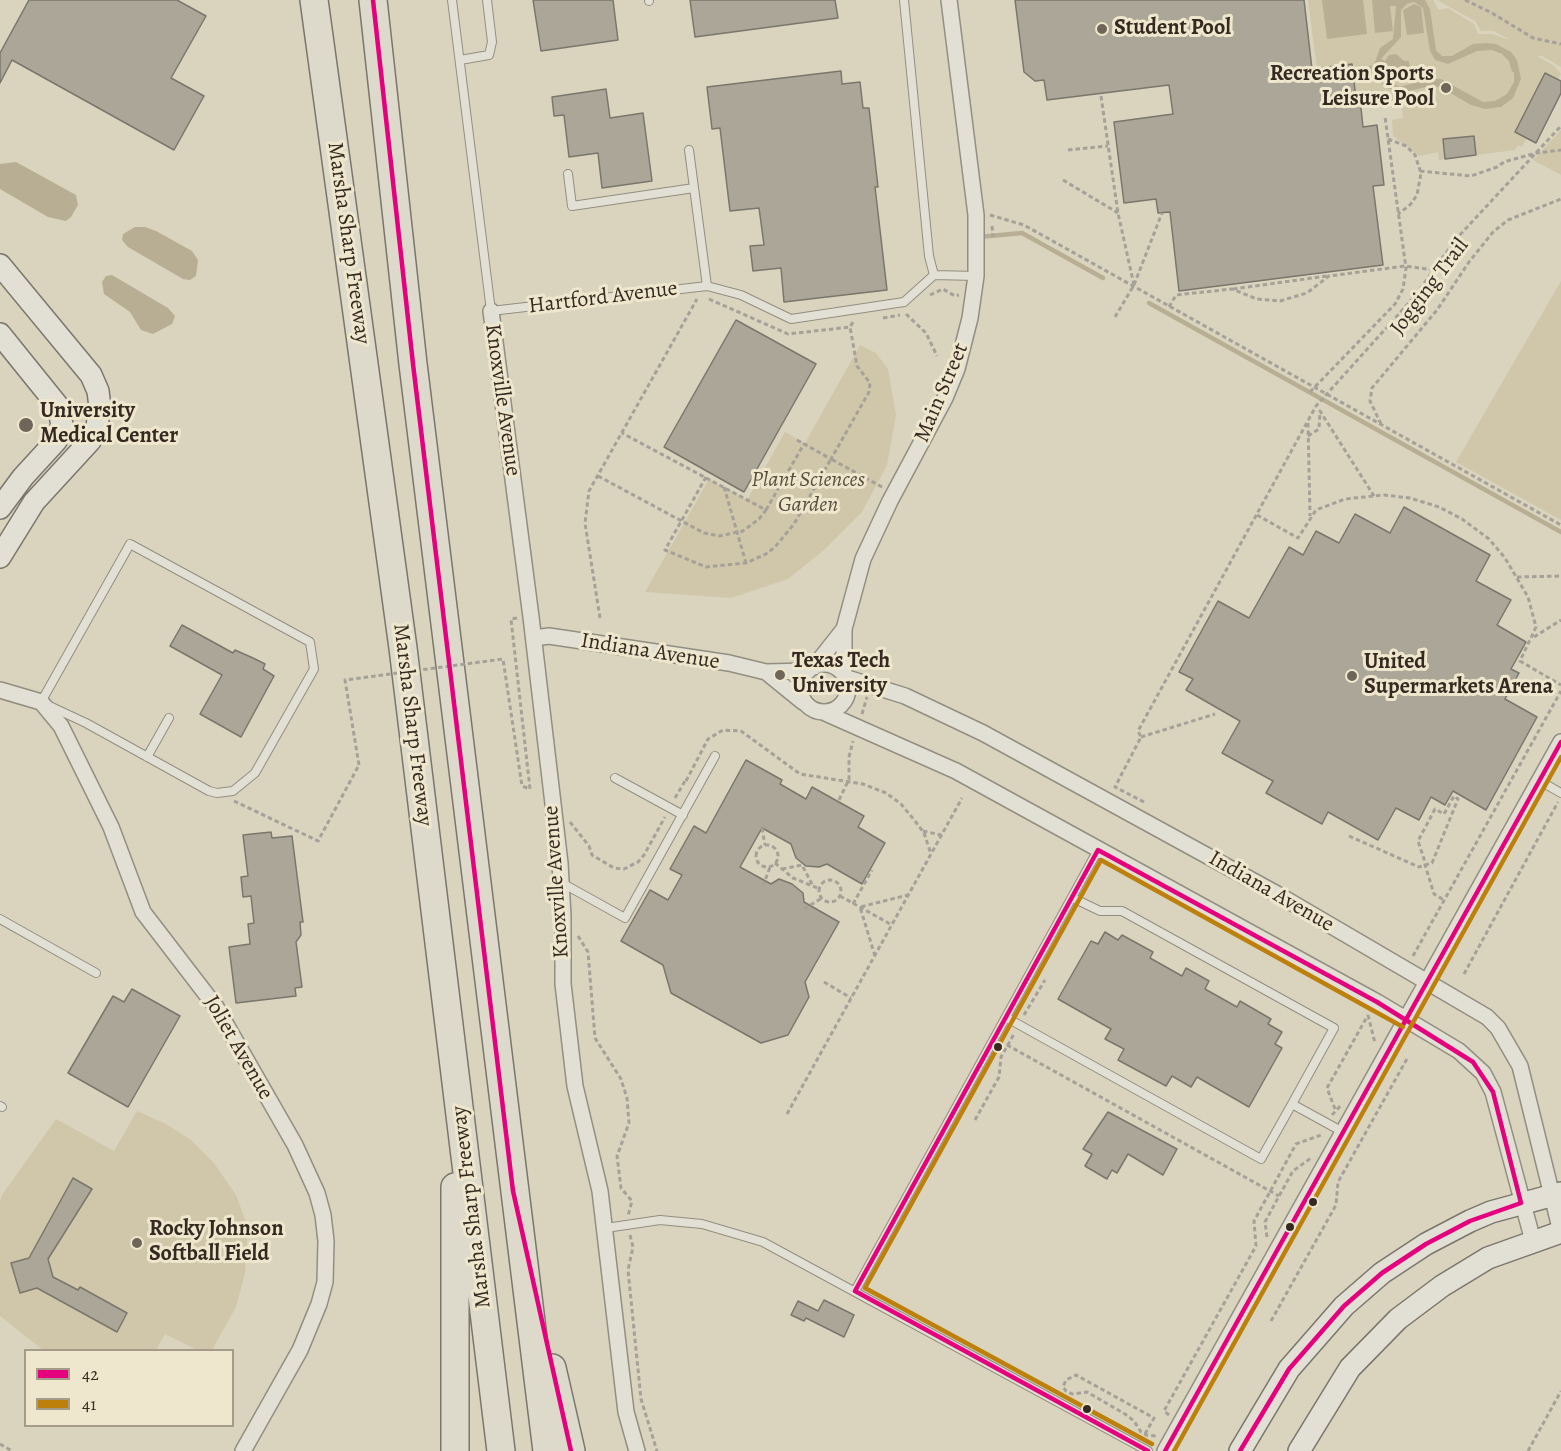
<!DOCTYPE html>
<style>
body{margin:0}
#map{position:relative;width:1561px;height:1451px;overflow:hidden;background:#dad4be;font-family:Alegreya,serif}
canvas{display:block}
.legend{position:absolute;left:24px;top:1349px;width:210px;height:78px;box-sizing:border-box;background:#efe7cd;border:2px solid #a59b88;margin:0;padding:8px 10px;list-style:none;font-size:18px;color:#352921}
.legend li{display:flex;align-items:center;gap:12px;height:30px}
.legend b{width:30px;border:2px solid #a59b88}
</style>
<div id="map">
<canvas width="1561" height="1451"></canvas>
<ul class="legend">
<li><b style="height:8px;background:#e5007d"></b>42</li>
<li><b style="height:8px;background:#bd800a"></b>41</li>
</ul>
</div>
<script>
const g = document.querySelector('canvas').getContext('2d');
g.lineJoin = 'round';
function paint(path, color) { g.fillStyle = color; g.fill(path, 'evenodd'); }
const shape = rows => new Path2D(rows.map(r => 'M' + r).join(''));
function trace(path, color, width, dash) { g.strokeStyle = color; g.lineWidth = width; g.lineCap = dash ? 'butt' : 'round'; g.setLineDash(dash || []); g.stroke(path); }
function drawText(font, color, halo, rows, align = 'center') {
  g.font = font + ' Alegreya,serif'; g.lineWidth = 6; g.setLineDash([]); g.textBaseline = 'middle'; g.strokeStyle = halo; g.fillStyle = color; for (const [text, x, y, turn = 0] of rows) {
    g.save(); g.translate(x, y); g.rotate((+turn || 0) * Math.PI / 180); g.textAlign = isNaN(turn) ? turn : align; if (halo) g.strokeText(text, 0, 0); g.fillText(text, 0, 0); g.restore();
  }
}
paint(shape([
 [1308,0,1433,0,1439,10,1448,8,1474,24,1478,34,1492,34,1510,40,1494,31,1481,31,1475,21,1437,0,1561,0,1561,67,1542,56,1537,56,1553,65,1561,74,1522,147,1518,145,1515,150,1439,160,1438,152,1419,156,1393,136,1392,120,1403,118,1401,104,1377,98,1356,99,1317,69],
 [1561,130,1561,175,1533,160],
 [1561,281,1561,520,1456,462],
 [860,345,876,353,888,369,896,415,887,465,862,512,824,550,788,579,731,598,645,592,709,479,747,500,785,432,805,443],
 [137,1111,166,1124,191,1140,214,1163,236,1195,246,1222,247,1238,245,1273,236,1307,212,1350,197,1350,165,1334,156,1350,43,1350,0,1316,0,1201,2,1195,56,1119,114,1151]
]), '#d0c7aa');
paint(shape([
 [1322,0,1363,0,1367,34,1327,39],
 [1372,0,1425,0,1430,9,1436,50,1442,56,1452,56,1473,44,1486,43,1496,44,1511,52,1517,60,1521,79,1513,98,1501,107,1485,109,1471,105,1440,87,1430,86,1401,93,1385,87,1374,74,1370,73,1369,66,1374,65,1380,48,1393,39,1396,6,1390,6,1393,31,1375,33],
 [1414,2,1423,8,1430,51,1435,60,1448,64,1477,51,1492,50,1502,54,1509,61,1512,72,1514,72,1514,82,1507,94,1495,101,1483,102,1441,79,1428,79,1400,87,1387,81,1383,77,1386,74,1397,79,1405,69,1410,69,1409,61,1404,61,1396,54,1389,55,1385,61,1381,59,1401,37,1401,10,1407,4],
 [1414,4,1421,7,1424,33,1407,35,1403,10],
 [16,162,76,195,78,205,71,217,66,221,48,217,0,189,0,164],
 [135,227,145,227,156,231,192,251,198,260,196,276,190,280,183,279,128,247,122,240,123,234],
 [112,275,168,308,175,316,172,324,153,334,141,330,130,312,104,294,102,282,106,276]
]), '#b8ae93');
trace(shape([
 [979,237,1022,233,1103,278],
 [1149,303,1561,532]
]), '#b8ae93', 4.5);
const building = shape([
 [29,0,177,0,206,16,171,78,204,96,174,150,12,60,0,83,0,53,29,0],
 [533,0,613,0,618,40,541,51,533,0],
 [690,0,835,0,838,18,695,37,690,0],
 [1015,0,1304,0,1312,69,1352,64,1356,99,1360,99,1363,127,1377,125,1384,185,1373,186,1383,265,1179,291,1170,212,1158,213,1156,199,1124,203,1114,122,1173,114,1169,85,1047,100,1044,80,1035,81,1024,72,1015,0],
 [841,71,842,84,860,82,863,108,869,108,878,187,875,187,887,290,784,302,781,268,753,271,750,246,764,245,759,208,730,211,720,128,712,129,707,87,841,71],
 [1545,73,1561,81,1561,93,1536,143,1515,132,1545,73],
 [606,89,610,118,643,113,652,181,602,188,598,153,569,157,564,115,554,116,552,97,606,89],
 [1474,136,1476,155,1445,159,1443,139,1474,136],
 [736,320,816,364,744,492,664,447,736,320],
 [1404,507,1490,555,1476,581,1511,600,1497,625,1526,642,1511,669,1519,673,1505,699,1537,717,1486,810,1453,791,1445,805,1431,797,1419,820,1396,808,1378,840,1328,812,1322,824,1266,793,1273,781,1222,753,1240,721,1186,690,1193,679,1179,672,1218,601,1249,618,1289,547,1303,555,1316,531,1339,543,1355,514,1390,533,1404,507],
 [182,625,233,653,235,650,253,658,265,664,263,669,274,676,241,737,200,714,222,675,170,646,182,625],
 [746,760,782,780,780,784,806,799,812,787,864,816,858,827,885,843,862,884,827,864,819,867,806,866,796,858,791,844,762,828,740,867,771,884,779,879,792,884,803,893,804,902,839,922,805,982,809,997,788,1035,761,1043,671,993,663,965,621,941,650,890,668,900,682,875,670,869,694,826,706,833,746,760],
 [271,832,272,838,292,836,303,922,300,922,301,935,296,942,302,987,295,988,296,996,236,1003,229,947,250,944,248,924,254,923,251,896,243,897,241,877,248,876,243,835,271,832],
 [1105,932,1118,940,1122,935,1153,952,1150,958,1182,976,1186,968,1209,981,1205,989,1237,1007,1240,1001,1271,1019,1268,1024,1282,1032,1275,1044,1282,1048,1249,1107,1197,1077,1191,1087,1172,1076,1166,1086,1118,1060,1124,1049,1105,1039,1111,1029,1058,999,1091,941,1098,944,1105,932],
 [132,989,180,1016,128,1107,68,1073,113,996,124,1002,132,989],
 [1108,1112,1177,1149,1163,1175,1128,1154,1117,1173,1112,1170,1107,1179,1085,1166,1092,1154,1083,1149,1108,1112],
 [73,1178,92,1189,48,1259,53,1277,78,1290,80,1287,127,1313,117,1332,37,1288,20,1293,11,1263,29,1258,73,1178],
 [824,1300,854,1315,844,1337,806,1318,804,1321,791,1315,798,1301,818,1311,824,1300]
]);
paint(building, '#aba698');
trace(building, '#7b766c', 1.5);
const lane = shape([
 [452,0,491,311,707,286,741,295,791,319,904,302,934,275,976,276],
 [649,0,649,1],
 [904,0,929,256,934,275],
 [460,60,489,55,492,42,487,0],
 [689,150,707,286],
 [568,174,572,206,694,188],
 [130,544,310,642,314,669,255,773,233,791,217,793,209,791,86,723,41,702,130,544],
 [147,757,169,718],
 [615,778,683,815],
 [1540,781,1561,793],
 [562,883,625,918,715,756],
 [1073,898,1100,911,1122,911,1334,1028,1292,1104,1343,1132],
 [0,919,96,973],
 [1007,1018,1261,1159,1292,1104],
 [0,1106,2,1107],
 [606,1228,660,1220,702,1224,763,1242,1148,1451],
 [855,1291,1098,850]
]);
const street = shape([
 [491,311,531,617,560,863,563,916,563,984,575,1086,600,1191,626,1412,637,1451],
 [844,629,844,677,905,696,983,733,1277,894,1487,1017,1498,1028,1520,1066,1561,1232],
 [534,638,549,636,729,663,766,672,808,671],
 '800 688a24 24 0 1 1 48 0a24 24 0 1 1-48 0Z',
 [814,667,844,629,863,559,890,501,945,398,957,369,970,318,976,276,976,215,949,0],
 [766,672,803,702],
 [0,690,41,702,61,726,111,827,143,912,216,1007,295,1145,317,1193,323,1215,326,1241,325,1282,319,1304,300,1350,243,1451],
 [823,712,956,771,1377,1002,1459,1051,1483,1073,1493,1092,1533,1241],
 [1165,1451,1561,742]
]);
const secondary = shape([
 [0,265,91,375,98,391,100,407,97,426,90,441,34,502,0,557],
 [0,334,58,406,62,425,56,441,23,477,0,508],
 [1240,1451,1289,1369,1344,1306,1382,1273,1426,1244,1470,1221,1491,1212,1561,1193],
 [1299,1451,1350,1368,1398,1319,1442,1286,1488,1258,1561,1232]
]);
const highway = shape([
 [314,0,403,648,501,1451],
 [373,0,413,364,547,1451],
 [455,1187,455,1451],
 [552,1368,571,1451]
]);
trace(lane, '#928e80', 10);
trace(street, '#928e80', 18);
trace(secondary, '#7b766c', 24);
trace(highway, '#7b766c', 30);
trace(shape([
 [1465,0,1492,13,1533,38,1561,44],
 [1101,96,1118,213,1134,285],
 [1388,139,1406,146,1415,155,1421,173,1417,195,1410,205,1398,214],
 [1068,150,1108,146],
 [1420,171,1471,176,1497,167,1504,162,1536,153,1561,150],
 [1063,180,1118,213],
 [990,215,1024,225,1561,525],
 [992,226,993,236],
 [1233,289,1327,276],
 [930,295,943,289,955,296,959,295],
 [709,299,788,334,850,327,853,322],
 [1169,307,1176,295,1232,289,1257,299,1280,301,1307,293,1329,276,1405,266,1434,270],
 [906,314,926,333,937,356],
 [1115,317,1134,285,1162,213],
 [883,318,900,315],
 [1310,392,1395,304,1403,289,1406,268,1385,117],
 [1308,423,1310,516],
 [1381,424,1370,401,1372,388,1437,310,1469,262,1493,232,1508,220,1561,199],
 [1308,436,1319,429,1320,411,1374,496],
 [797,440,831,459,869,392,870,383,857,366,850,327],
 [598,476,704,533,719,536,743,531,759,519,766,510,622,433],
 [706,477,665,550,706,567,746,563,766,554,775,547,794,524,831,459,882,487],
 [724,487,746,563],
 [766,510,804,444],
 [1257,515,1298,538,1316,510,1345,499,1384,495,1410,498,1439,507,1462,519,1489,539,1505,558,1528,597,1536,627,1520,661,1561,685],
 [1517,577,1561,576],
 [517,618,511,619,530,789,522,786],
 [600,618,585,523,589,491,697,299],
 [1534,637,1561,620],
 [862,714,867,697],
 [1141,737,1215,714],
 [686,781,708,739,723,730,741,731,800,774,863,784,886,793,901,804,915,821,924,833,931,854],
 [675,798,685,781],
 [839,800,849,779,849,757,853,741],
 [234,801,318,841,359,765],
 [1144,802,1115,787,1141,737,1138,731,1316,406,1415,296,1456,239,1561,126],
 [570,822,589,846,592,855,614,868,624,869,638,862,644,855,665,817],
 [762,828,765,845],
 [923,831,941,835],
 [1349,836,1419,867,1425,865,1432,863,1458,799,1454,796,1444,814,1435,809,1418,841,1425,862,1425,865,1426,868,1434,894,1444,900],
 '756 856a11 11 0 1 1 22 0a11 11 0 1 1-22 0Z',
 [775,863,793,878,820,889],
 [782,869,802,865,813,886],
 '819 891a11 11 0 1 1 22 0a11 11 0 1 1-22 0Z',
 [763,886,770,867],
 [840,896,892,925],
 [853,904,872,870],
 [804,909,822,898],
 [578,936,588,952,595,1038,621,1079,627,1098,629,1123,617,1156,621,1188,632,1201,628,1216],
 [875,956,860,907,908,895],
 [1413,956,1561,691],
 [1464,974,1558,802],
 [824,982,851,998],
 [1024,1015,1045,980],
 [1368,1015,1375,1043],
 [1007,1045,1279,1196],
 [1335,1109,1327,1088,1368,1015],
 [787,1114,962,798],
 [1332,1115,1342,1104],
 [975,1120,999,1077,1001,1057,1014,1034],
 [630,1235,633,1247,628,1270,641,1399,657,1451],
 [1267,1237,1265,1222,1279,1196,1293,1171,1311,1158],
 [1271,1321,1336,1205,1338,1182,1408,1057],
 [1169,1415,1164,1411,1256,1246,1254,1221,1296,1144,1321,1135],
 [1145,1434,1154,1418,1076,1375,1066,1380,1063,1387,1066,1391,1072,1394,1087,1392,1125,1414,1134,1421,1141,1432,1145,1434,1146,1435,1156,1436],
 [0,1444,12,1451],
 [1528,1451,1561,1391]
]), '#a5a198', 3, [4.5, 3]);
trace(lane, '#e2dfd4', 8);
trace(street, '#e2dfd4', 15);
trace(secondary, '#e2dfd4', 21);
trace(highway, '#dddacc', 27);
trace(shape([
 [359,765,345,680,503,659,522,786]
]), '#a5a198', 3, [4.5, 3]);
trace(shape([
 [373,0,413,364,513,1191,571,1451],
 [1148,1451,855,1291,1098,850,1377,1002,1473,1062,1493,1092,1521,1203,1470,1221,1426,1244,1382,1273,1344,1306,1289,1369,1240,1451],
 [1165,1451,1561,742]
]), '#e5007d', 4.5);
trace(shape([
 [1152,1444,865,1288,1101,860,1403,1027],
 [1174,1451,1561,757]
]), '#bd800a', 4.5);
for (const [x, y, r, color] of [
 [1102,29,6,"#6f6558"],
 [1446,88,6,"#6f6558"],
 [26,425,8,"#6f6558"],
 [780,675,6,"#6f6558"],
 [1352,676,6,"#6f6558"],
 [998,1047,5,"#352921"],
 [1313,1202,5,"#352921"],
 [1290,1227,5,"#352921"],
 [137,1243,6,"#6f6558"],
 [1087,1409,5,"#352921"]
]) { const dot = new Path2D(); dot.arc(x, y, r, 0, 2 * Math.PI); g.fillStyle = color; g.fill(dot); trace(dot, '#efe7cd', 2); }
drawText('bold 22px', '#352921', '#efe7cd', [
 ["Student Pool",1114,29],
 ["Recreation Sports",1434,75,"right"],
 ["Leisure Pool",1434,100,"right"],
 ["University",40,412],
 ["Medical Center",40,437],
 ["Texas Tech",792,662],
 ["University",792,687],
 ["United",1364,663],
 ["Supermarkets Arena",1364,688],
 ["Rocky Johnson",149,1230],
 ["Softball Field",149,1255]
], 'left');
drawText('22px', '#352921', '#efe7cd', [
 ["Marsha Sharp Freeway",348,243,82],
 ["Jogging Trail",1430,287,-53],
 ["Hartford Avenue",603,298,-7],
 ["Main Street",942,393,-67],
 ["Knoxville Avenue",502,400,82],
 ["Indiana Avenue",650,652,9],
 ["Marsha Sharp Freeway",412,725,83],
 ["Knoxville Avenue",557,882,-94],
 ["Indiana Avenue",1271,892,30],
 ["Joliet Avenue",238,1048,60],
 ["Marsha Sharp Freeway",472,1207,-97]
]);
drawText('italic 22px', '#5a4e3f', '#efe7cd', [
 ["Plant Sciences",808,481],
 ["Garden",808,506]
]);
</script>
